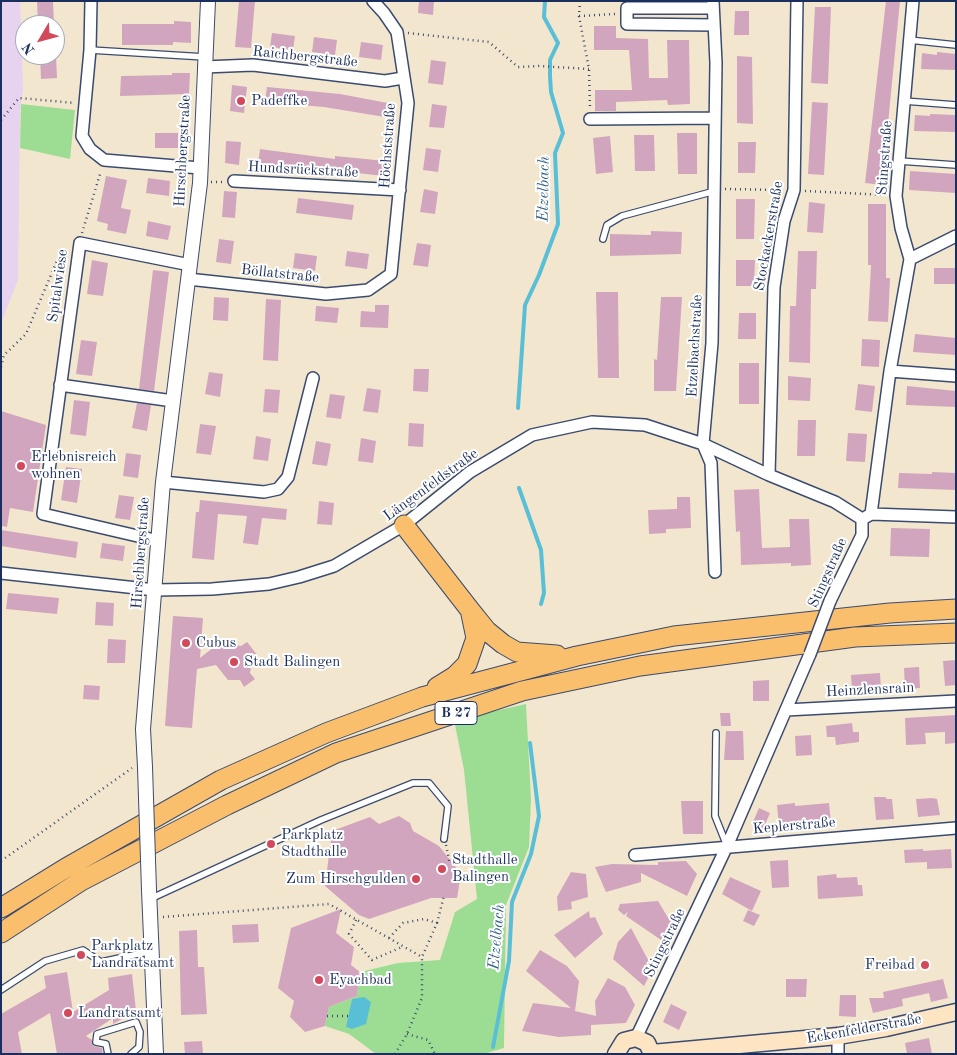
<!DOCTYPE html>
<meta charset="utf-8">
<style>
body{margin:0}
#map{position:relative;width:957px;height:1055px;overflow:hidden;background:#f2e7ce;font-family:"Old Standard TT",serif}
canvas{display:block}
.frame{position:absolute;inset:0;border:2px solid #1b2f5e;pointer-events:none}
.north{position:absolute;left:15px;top:15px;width:50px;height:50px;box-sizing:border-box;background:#fff;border:1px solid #a4acbf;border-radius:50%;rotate:233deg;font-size:14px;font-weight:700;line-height:20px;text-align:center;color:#1b2f5e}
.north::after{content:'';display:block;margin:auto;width:18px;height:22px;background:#d1495b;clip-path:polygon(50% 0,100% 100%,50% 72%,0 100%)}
</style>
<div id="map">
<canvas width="957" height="1055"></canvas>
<div class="frame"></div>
<div class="north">N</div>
</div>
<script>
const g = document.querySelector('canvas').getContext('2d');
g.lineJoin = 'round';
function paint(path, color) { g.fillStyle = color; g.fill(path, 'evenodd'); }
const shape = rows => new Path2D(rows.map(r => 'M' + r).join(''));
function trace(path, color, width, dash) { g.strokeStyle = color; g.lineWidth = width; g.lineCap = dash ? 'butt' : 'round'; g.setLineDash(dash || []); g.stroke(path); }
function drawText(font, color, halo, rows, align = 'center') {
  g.font = font + ' "Old Standard TT",serif'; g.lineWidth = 4; g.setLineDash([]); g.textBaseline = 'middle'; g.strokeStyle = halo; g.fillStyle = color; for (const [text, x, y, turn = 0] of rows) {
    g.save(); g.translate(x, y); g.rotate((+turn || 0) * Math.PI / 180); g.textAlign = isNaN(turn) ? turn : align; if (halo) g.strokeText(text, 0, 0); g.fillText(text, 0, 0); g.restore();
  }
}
paint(shape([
 [1,1,20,1,23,88,20,112,18,280,1,323]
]), '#e7d2ef');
paint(shape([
 [21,104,75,110,70,159,20,148],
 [526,704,531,799,529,847,506,905,504,1048,483,1054,376,1054,349,1034,325,1026,329,1007,357,996,360,972,398,963,440,960,455,912,477,899,464,770,454,720]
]), '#9ddd93');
paint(shape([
 [364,997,371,1002,366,1024,352,1029,346,1027,352,999]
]), '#59bfd7');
trace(shape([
 [518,408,525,305,539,275,558,224,555,153,563,133,551,92,550,76,550,60,558,43,544,17,545,1],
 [519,488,541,550,544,593,541,604],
 [493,1047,509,961,512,902,531,854,539,816,530,743]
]), '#59bfd7', 4);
paint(shape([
 [37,1,53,1,54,25,38,25],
 [239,1,255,1,251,48,235,47],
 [419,1,434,1,433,15,418,13],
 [886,1,900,1,882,185,865,183],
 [815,7,831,7,828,84,811,83],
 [735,11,749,11,749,35,734,35],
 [174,21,191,22,191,43,173,42,173,45,122,45,122,24,174,24],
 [594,26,616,26,616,38,648,39,649,78,668,78,667,40,689,40,690,104,668,105,667,100,616,102,616,111,595,111,595,90,632,90,629,50,594,50],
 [272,33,295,36,293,50,270,47],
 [314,37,337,40,335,55,312,52],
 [361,42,383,45,381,60,359,57],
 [937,52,956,54,956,70,921,69,922,53,937,55],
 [40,55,56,55,57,78,41,79],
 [737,56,752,57,753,124,737,123],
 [431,60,446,62,443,85,428,83],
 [172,73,190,73,189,94,120,96,121,76,172,75],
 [232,85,247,87,244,113,230,111],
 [267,87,340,94,393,104,391,118,324,107,265,102],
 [812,102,828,103,824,175,808,174],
 [432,104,447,106,444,128,429,127],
 [930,114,956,115,956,132,914,131,915,115,930,116],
 [155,133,178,133,178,148,155,148],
 [677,133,697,133,697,174,678,174],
 [634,135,654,135,655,171,635,171],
 [610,136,613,172,596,174,593,138],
 [226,141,241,142,239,165,225,163],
 [738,142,756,142,755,173,738,173],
 [426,148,441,150,438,172,423,170],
 [260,149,335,159,335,156,386,161,384,176,320,169,319,172,258,164],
 [910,171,956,174,956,193,909,190],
 [106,176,127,180,121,208,131,210,126,234,107,230,108,224,97,221],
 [148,178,170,181,169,196,146,193],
 [424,189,438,192,435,214,420,212],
 [224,191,237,192,235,218,222,217],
 [298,198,354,205,352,220,296,213],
 [736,199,755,199,754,239,736,239],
 [809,202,825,204,823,233,807,232],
 [868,204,886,204,886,278,890,278,888,322,868,321,871,265,868,265],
 [148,221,171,226,168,240,146,236],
 [651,231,682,232,681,254,610,256,610,234,651,235],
 [219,239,234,241,231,264,216,262],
 [417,243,431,245,428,267,413,265],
 [347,251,369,254,367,269,345,266],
 [798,251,817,251,816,289,811,289,810,363,789,362,790,306,796,306],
 [295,253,317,256,315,271,293,268],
 [92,260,108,263,103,296,87,294],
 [736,260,755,260,754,286,736,286],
 [934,268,956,268,956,284,934,284],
 [153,270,169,272,154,391,139,389],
 [596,292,618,292,619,378,598,378],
 [214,297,229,298,228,321,213,320],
 [661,297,682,297,676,391,654,391,654,359,657,360],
 [266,299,281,300,278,361,263,360],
 [375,305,389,305,388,328,360,327,361,311,375,312],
 [316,306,339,308,337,323,315,321],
 [739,313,756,313,756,339,738,339],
 [915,334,956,338,956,355,913,352],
 [862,339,880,340,879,367,861,366],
 [81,340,97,342,92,376,76,374],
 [739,363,759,363,759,404,739,404],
 [414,369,429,369,428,392,413,391],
 [209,372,223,374,220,397,205,394],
 [788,376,811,378,810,401,788,400],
 [858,384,875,386,872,412,855,410],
 [907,386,956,391,956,407,906,405],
 [367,388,381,390,378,413,363,411],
 [265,389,280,390,278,413,263,412],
 [330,394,345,396,341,419,326,417],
 [74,400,90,402,86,436,70,434],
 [137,403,151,405,147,431,132,428],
 [1,411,46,425,33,512,10,508,7,527,1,526],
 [798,420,816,420,815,456,797,456],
 [409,423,424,424,423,447,408,446],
 [200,424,216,426,211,455,196,453],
 [848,433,867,434,865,462,846,461],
 [256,436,271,439,268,461,253,459],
 [361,438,376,441,373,463,358,461],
 [316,441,331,444,327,466,312,464],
 [126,453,141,455,138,478,123,476],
 [66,467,82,469,77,503,61,500],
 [932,472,956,473,956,490,898,488,899,473,932,474],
 [759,489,762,548,790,547,789,519,809,519,811,565,791,566,791,563,741,565,740,531,736,532,734,490],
 [119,495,134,497,130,520,115,518],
 [677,497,690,497,691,528,666,529,666,533,649,534,648,510,677,509],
 [200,500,287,509,286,520,262,518,258,545,243,543,247,516,218,514,214,560,192,558,196,512,199,512],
 [319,501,334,503,332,525,317,524],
 [891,528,930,529,929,557,890,556],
 [1,530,78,542,76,558,1,546],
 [102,543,125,546,123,561,100,558],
 [8,593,59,598,57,614,6,609],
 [96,602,114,603,113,626,95,625],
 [173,616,203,618,200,658,224,639,228,644,241,646,247,642,258,656,252,661,250,673,255,679,244,687,240,680,228,680,216,665,197,669,192,728,165,726],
 [108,639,126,640,125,663,107,663],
 [956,660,956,685,945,686,943,661],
 [919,667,920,688,905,689,904,668],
 [880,673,881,690,852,691,851,675],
 [769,680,769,701,753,701,753,681],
 [84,685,100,686,99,700,83,699],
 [720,713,730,713,731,726,721,726],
 [956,715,956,743,945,744,945,732,925,733,926,744,906,745,905,718],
 [852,723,853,732,859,732,859,742,836,745,835,737,827,737,826,726],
 [726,731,743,731,744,760,724,760],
 [811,735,812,755,796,756,795,736],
 [874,797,885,797,887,799,892,799,894,819,876,820],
 [932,798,937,799,940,815,918,817,916,799],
 [681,801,703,801,703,834,683,834],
 [795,803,795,806,829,803,831,823,779,827,777,805],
 [759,808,770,813,763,829,752,824],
 [399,816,410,823,413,831,439,846,461,874,457,898,431,898,369,919,359,915,325,886,332,831,370,817,379,824],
 [923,849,923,851,951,849,952,868,927,869,927,862,905,863,904,850],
 [788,860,789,887,772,888,770,861],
 [686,861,697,874,687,896,641,873,641,882,606,892,595,867,612,864,658,865,658,862],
 [571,872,586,874,588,897,571,902,572,909,558,911,557,897],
 [836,874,837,878,857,877,858,885,862,885,863,896,818,899,817,876],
 [730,877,761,891,752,911,722,894],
 [658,901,673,926,664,942,626,916,628,912,624,915,618,910,620,904],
 [341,909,336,933,354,947,351,965,360,972,357,996,329,1007,325,1026,305,1032,290,1017,294,1001,278,988,291,928],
 [748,910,760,915,754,926,743,921],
 [589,911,590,918,595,917,603,934,575,958,554,935],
 [258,924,259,942,233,943,232,925],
 [631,928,653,969,644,986,613,959,618,942],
 [197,930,198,967,204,967,207,1014,181,1015,179,931],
 [540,950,567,966,579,981,575,1011,596,1016,595,1001,608,978,625,987,635,1005,626,1023,591,1025,591,1035,559,1037,522,1031,533,1003,571,1008,526,971],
 [67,972,73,1012,109,990,108,978,132,974,136,1011,113,1024,113,1018,86,1036,92,1040,93,1046,102,1048,103,1054,57,1054,50,1013,18,1032,22,1054,1,1054,1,1014,46,988,44,976],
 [786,979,807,979,806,997,786,997],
 [943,979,948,998,931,1002,929,993,921,995,902,999,903,1006,873,1013,869,998,884,998,883,992],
 [840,995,856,995,856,1017,839,1016],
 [671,1004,687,1012,679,1030,663,1022],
 [929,1038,932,1054,907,1054,905,1043],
 [202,1041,203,1054,185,1054,184,1042]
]), '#d2a5be');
const service = shape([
 [909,40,956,45],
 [90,50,205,57],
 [904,101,956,105],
 [899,161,956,165],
 [603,239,607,225,622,216,715,191],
 [716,733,715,816,727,846],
 [150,899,321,820,413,783,429,783,448,806,444,839],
 [1,990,45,961,83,950,101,962,152,951],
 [108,1054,106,1044,96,1042,97,1034,136,1022,140,1032,139,1047,131,1054]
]);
const minor = shape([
 [91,1,90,50,82,136,90,149,104,160,200,168],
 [713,1,716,63,712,343,703,444,711,463,715,572],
 [713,8,627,8,627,24,714,25],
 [204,67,253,65,385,81,403,78],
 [590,119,715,118],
 [234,181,400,190],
 [910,259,956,236],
 [188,279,326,294,368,290,391,274,408,103,397,32,384,13,373,1],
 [890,371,956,376],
 [60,385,173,401],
 [769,475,774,287,784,221,794,190,797,1],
 [163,482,264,492,278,489,288,477,313,378],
 [871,514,890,371,910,259,901,228,896,196,913,1],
 [866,517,871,514,956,517],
 [159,541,43,514,80,243,190,265],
 [1,573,155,590,212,589,269,584,299,577,334,566,404,525,470,472,532,435,592,422,645,425,703,444,769,475,835,502,862,519],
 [830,601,862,535,862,519],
 [786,710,956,701],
 [635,855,956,828],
 [636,1038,727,846,810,654],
 [838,1054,838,1036]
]);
const tertiary = shape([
 [145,767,143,729,163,482,200,183,208,1],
 [149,890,156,1054]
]);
const secondary = shape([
 [652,1053,838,1036,886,1028,956,1012],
 [616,1054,624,1041,636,1038,647,1043,652,1054]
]);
const trunk = shape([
 [404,525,470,610,487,631,503,644,517,652,557,655],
 [437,687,455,676,467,664,476,638,471,614],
 [1,908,66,868,221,780,326,733,422,697,577,656,674,636,890,613,956,609],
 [1,933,81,881,227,805,336,753,522,691,640,666,855,637,956,633]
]);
trace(service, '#3b4b6f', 8);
trace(minor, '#3b4b6f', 14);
trace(tertiary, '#3b4b6f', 16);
trace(secondary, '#3b4b6f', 19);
trace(trunk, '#3b4b6f', 21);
trace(shape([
 [580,1,579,16,589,69,590,109],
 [579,16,615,14],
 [408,33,489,42,518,67,539,66,589,69],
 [1,120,19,98,75,103],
 [211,182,223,182],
 [725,189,782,190],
 [805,191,884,195],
 [82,233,101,171],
 [1,367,4,355,26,334,59,256,67,259],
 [446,845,450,864],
 [1,861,132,768],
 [163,917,329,904,422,957],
 [356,920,349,934,372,960,402,947],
 [437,923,444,896],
 [389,938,403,923,424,919,437,923,422,957,422,998,407,1034,395,1054],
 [327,1016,348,1016],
 [407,1034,428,1040,435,1054]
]), '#3b4b6f', 2.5, [1, 4]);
trace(service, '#fff', 5.5);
trace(minor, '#fff', 11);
trace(tertiary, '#fff', 14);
trace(secondary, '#fde5c4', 16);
trace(trunk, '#f9bf6c', 19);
const minorBridge = shape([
 [810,654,830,601]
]);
const tertiaryBridge = shape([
 [145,767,149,890]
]);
trace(minorBridge, '#3b4b6f', 14, []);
trace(tertiaryBridge, '#3b4b6f', 16, []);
trace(minorBridge, '#fff', 11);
trace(tertiaryBridge, '#fff', 14);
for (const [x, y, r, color] of [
 [241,101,5,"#d1495b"],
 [21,466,5,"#d1495b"],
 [186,643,5,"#d1495b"],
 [234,662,5,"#d1495b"],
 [271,844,5,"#d1495b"],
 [442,869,5,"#d1495b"],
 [416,879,5,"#d1495b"],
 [81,955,5,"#d1495b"],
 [925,965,5,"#d1495b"],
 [319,980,5,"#d1495b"],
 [68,1013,5,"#d1495b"]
]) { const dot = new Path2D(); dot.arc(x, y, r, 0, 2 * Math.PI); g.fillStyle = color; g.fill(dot); trace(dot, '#fff', 2); }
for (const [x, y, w] of [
 [456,713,42]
]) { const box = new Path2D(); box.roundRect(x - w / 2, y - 11.5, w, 23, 4); g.fillStyle = '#fff'; g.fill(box); trace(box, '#1b2f5e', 1); }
drawText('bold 14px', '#1b2f5e', null, [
 ["B 27",456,713]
]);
drawText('15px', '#1b2f5e', '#fff', [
 ["Raichbergstraße",305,57,6],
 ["Höchststraße",388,146,-86],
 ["Hirschbergstraße",183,151,-87],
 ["Stingstraße",885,158,-86],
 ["Hundsrückstraße",303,170,3],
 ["Stockackerstraße",769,236,-80],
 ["Böllatstraße",280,274,6],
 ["Spitalwiese",58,286,-82],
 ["Etzelbachstraße",695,346,-87],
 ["Längenfeldstraße",431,485,-36],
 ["Hirschbergstraße",141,553,-86],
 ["Stingstraße",828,573,-66],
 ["Heinzlensrain",870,690,-3],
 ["Keplerstraße",794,826,-5],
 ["Stingstraße",665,943,-64],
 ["Eckenfelderstraße",864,1029,-10]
]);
drawText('15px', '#1b2f5e', '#fff', [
 ["Padeffke",251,101],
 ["Erlebnisreich",31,457],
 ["wohnen",31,474],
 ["Cubus",196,643],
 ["Stadt Balingen",244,662],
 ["Parkplatz",281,835],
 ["Stadthalle",281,852],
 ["Stadthalle",452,860],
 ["Balingen",452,877],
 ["Zum Hirschgulden",406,879,"right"],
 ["Parkplatz",91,946],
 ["Landratsamt",91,963],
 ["Freibad",915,965,"right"],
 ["Eyachbad",329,980],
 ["Landratsamt",78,1013]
], 'left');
drawText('italic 16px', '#316188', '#fff', [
 ["Etzelbach",544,189,-89],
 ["Etzelbach",497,937,-85]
]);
</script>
